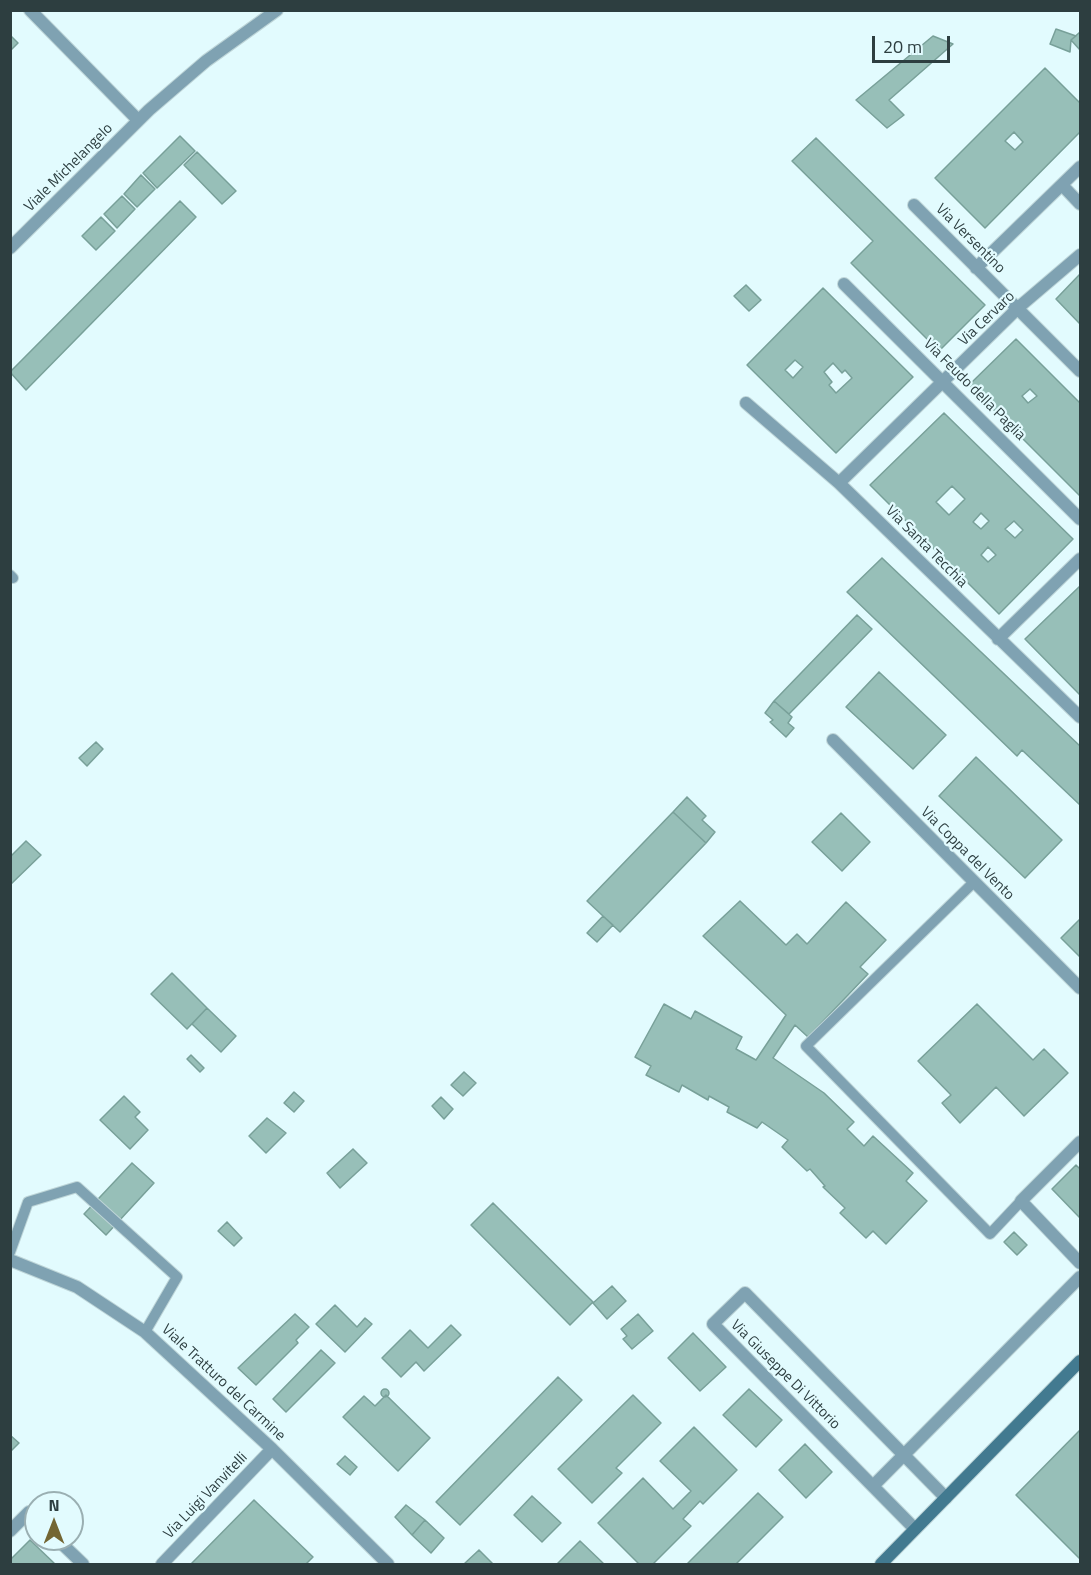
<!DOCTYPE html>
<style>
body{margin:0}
#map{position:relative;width:1091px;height:1575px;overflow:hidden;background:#e2fbfe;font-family:"Titillium Web",sans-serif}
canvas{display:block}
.frame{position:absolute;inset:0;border:12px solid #2d3e40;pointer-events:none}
.north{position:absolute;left:24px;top:1491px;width:60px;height:60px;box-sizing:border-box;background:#e2fbfe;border:2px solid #9aafb2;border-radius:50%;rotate:0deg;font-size:16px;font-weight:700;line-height:24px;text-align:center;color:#2d3e40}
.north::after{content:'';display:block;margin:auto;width:21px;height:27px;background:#736633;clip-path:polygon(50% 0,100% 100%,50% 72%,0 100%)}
.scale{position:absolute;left:872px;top:36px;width:78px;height:27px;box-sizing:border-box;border:3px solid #2d3e40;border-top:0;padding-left:8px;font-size:18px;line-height:21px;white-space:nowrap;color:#2d3e40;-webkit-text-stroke:4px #e2fbfe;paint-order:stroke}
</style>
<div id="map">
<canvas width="1091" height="1575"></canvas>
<div class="frame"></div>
<div class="north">N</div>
<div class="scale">20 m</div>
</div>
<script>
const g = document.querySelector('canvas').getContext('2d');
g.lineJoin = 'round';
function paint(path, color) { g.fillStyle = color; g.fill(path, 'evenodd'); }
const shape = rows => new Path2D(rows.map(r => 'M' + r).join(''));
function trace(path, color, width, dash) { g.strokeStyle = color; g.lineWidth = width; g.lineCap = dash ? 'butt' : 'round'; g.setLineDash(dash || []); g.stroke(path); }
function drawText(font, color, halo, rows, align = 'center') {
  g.font = font + ' "Titillium Web",sans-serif'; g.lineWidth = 4.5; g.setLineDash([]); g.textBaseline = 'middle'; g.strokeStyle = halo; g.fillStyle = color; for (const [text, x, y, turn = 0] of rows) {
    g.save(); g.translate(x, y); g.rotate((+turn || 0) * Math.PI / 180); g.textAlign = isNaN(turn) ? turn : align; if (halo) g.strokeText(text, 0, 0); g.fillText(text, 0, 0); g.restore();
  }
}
const building = shape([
 [1056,29,1076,36,1071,40,1070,52,1050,44,1056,29],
 [1080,32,1080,50,1071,40,1080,32],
 [10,35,18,43,10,51,10,35],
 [933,36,953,44,889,100,904,115,887,128,856,100,933,36],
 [1045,68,1080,103,1080,132,985,228,935,178,1045,68],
 [1014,132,1023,142,1015,150,1005,141,1014,132],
 [180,136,195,151,157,188,143,173,180,136],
 [816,138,985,305,939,351,851,263,873,241,792,161,816,138],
 [197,152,236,191,222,204,184,165,197,152],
 [141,175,155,189,137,207,124,194,141,175],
 [122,196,135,209,117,228,104,214,122,196],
 [180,201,196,217,26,390,10,372,180,201],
 [101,217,115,231,96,250,82,236,101,217],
 [1080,274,1080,324,1056,299,1080,274],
 [746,285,761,300,749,311,734,296,746,285],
 [823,288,913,377,836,453,747,365,823,288],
 [795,360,803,367,793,378,785,370,795,360],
 [833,363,842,373,845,370,852,378,836,393,829,385,832,382,824,372,833,363],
 [1016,339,1080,403,1080,496,969,385,1016,339],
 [1030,389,1037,396,1028,403,1022,396,1030,389],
 [944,413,1073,539,999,614,870,485,944,413],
 [952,486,965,499,949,515,936,502,952,486],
 [981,513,989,521,981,529,973,522,981,513],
 [1014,521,1023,530,1015,538,1005,529,1014,521],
 [988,547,996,555,988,562,981,555,988,547],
 [882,558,1080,746,1080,805,1022,750,1017,756,847,592,882,558],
 [1080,586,1080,695,1025,639,1080,586],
 [857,615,872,629,789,714,774,701,857,615],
 [879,672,946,735,913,769,846,707,879,672],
 [774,701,792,717,788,723,794,728,786,737,770,722,773,720,765,713,774,701],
 [96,742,103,749,87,766,79,758,96,742],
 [976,757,1062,840,1025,878,939,796,976,757],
 [687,797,706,816,702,820,715,832,706,843,673,812,687,797],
 [673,812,706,843,620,932,587,901,673,812],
 [841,813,870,842,842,871,812,842,841,813],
 [26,841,41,855,10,885,10,857,26,841],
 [740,901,786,945,797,934,807,944,846,902,886,940,860,967,868,974,808,1037,795,1025,773,1058,824,1093,854,1122,847,1129,864,1146,873,1136,913,1173,906,1181,927,1201,886,1244,873,1231,866,1238,840,1213,845,1208,823,1187,825,1186,810,1169,807,1171,782,1147,788,1140,762,1122,757,1128,727,1112,729,1107,709,1096,708,1100,682,1085,679,1092,646,1075,651,1066,635,1057,664,1004,691,1019,695,1011,742,1037,736,1049,756,1060,786,1015,703,936,740,901],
 [603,916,613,925,597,942,587,933,603,916],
 [1080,919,1080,957,1061,938,1080,919],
 [172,973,207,1008,187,1029,151,994,172,973],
 [977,1004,1033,1060,1044,1049,1068,1073,1024,1116,996,1087,960,1123,942,1103,951,1095,918,1061,977,1004],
 [207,1008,236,1036,221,1052,192,1024,207,1008],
 [191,1055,204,1068,200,1072,187,1059,191,1055],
 [464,1072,476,1083,463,1096,451,1085,464,1072],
 [294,1092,304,1101,294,1112,284,1103,294,1092],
 [124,1096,140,1112,135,1117,148,1130,130,1149,100,1120,124,1096],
 [441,1097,453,1109,444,1119,432,1106,441,1097],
 [267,1118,286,1133,266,1153,249,1136,267,1118],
 [353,1149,367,1163,340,1188,327,1173,353,1149],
 [132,1163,154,1183,106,1235,84,1214,132,1163],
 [1076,1165,1080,1169,1080,1218,1052,1189,1076,1165],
 [493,1203,593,1302,570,1325,471,1225,493,1203],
 [227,1222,242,1238,234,1246,218,1231,227,1222],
 [1014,1232,1027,1245,1017,1255,1004,1242,1014,1232],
 [612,1286,626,1301,607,1319,593,1303,612,1286],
 [335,1305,357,1327,365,1318,372,1324,345,1352,316,1324,335,1305],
 [295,1314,309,1327,296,1340,298,1343,256,1385,238,1368,295,1314],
 [638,1314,653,1331,632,1349,623,1339,627,1336,621,1329,638,1314],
 [451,1325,461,1335,424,1371,416,1362,401,1377,382,1358,410,1330,428,1348,451,1325],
 [693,1333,726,1367,700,1391,668,1358,693,1333],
 [321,1350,335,1363,286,1412,273,1399,321,1350],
 [558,1377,582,1400,460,1525,436,1502,558,1377],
 [749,1389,782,1420,756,1447,723,1415,749,1389],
 '381 1393a4 4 0 1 1 8 0a4 4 0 1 1-8 0Z',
 [386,1395,430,1438,398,1471,343,1417,364,1396,375,1406,386,1395],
 [633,1395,661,1423,616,1468,622,1473,592,1503,558,1469,633,1395],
 [694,1427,737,1470,703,1504,700,1501,683,1519,691,1526,653,1564,639,1564,598,1523,643,1478,673,1509,691,1491,660,1461,694,1427],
 [1080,1430,1080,1559,1016,1495,1080,1430],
 [10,1435,19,1443,10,1452,10,1435],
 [805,1444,832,1472,806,1498,779,1470,805,1444],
 [345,1456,357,1467,350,1475,337,1464,345,1456],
 [758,1493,783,1517,736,1564,687,1564,758,1493],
 [532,1496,561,1523,542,1542,514,1515,532,1496],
 [254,1500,313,1557,306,1564,191,1564,254,1500],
 [406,1505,425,1520,412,1535,395,1517,406,1505],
 [425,1520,444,1538,431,1553,412,1535,425,1520],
 [30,1540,55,1564,10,1564,10,1560,30,1540],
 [580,1541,604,1564,557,1564,580,1541],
 [479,1550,493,1564,464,1564,479,1550]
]);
paint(building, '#97bfb8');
trace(building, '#78a099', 1.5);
const lane = shape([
 [10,575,13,578],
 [974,882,806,1046,990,1234,1021,1201],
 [10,1252,28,1202,77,1187,177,1277,145,1332]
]);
const street = shape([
 [30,10,138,120],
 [1063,186,1080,204],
 [914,205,1080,371],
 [10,248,149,110,206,61,277,10],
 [976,268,1080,167],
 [844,284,1080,519],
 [746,403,839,483,1080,717],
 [839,483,1019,307,1080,255],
 [998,639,1080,559],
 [833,740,1080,988],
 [1080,1142,1021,1201,1080,1263],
 [10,1260,77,1287,145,1332,272,1449,388,1564],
 [873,1486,1080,1277],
 [915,1529,713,1324,745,1293,946,1498],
 [10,1531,29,1512,36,1519],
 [57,1539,83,1564],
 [162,1564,272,1449]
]);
const secondary = shape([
 [881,1564,1080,1361]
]);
trace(lane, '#bed5d8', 12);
trace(street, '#bed5d8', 14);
trace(secondary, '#bed5d8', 14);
trace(lane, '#7fa2b2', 10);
trace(street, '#7fa2b2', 12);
trace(secondary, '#427a90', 12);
drawText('15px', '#2d3e40', '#e2fbfe', [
 ["Viale Michelangelo",69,168,-45],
 ["Via Versentino",970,239,45],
 ["Via Cervaro",987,319,-44],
 ["Via Feudo della Paglia",974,390,45],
 ["Via Santa Tecchia",926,547,45],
 ["Via Coppa del Vento",967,854,45],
 ["Via Giuseppe Di Vittorio",785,1375,45],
 ["Viale Tratturo del Carmine",223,1383,43],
 ["Via Luigi Vanvitelli",206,1496,-46]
]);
</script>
